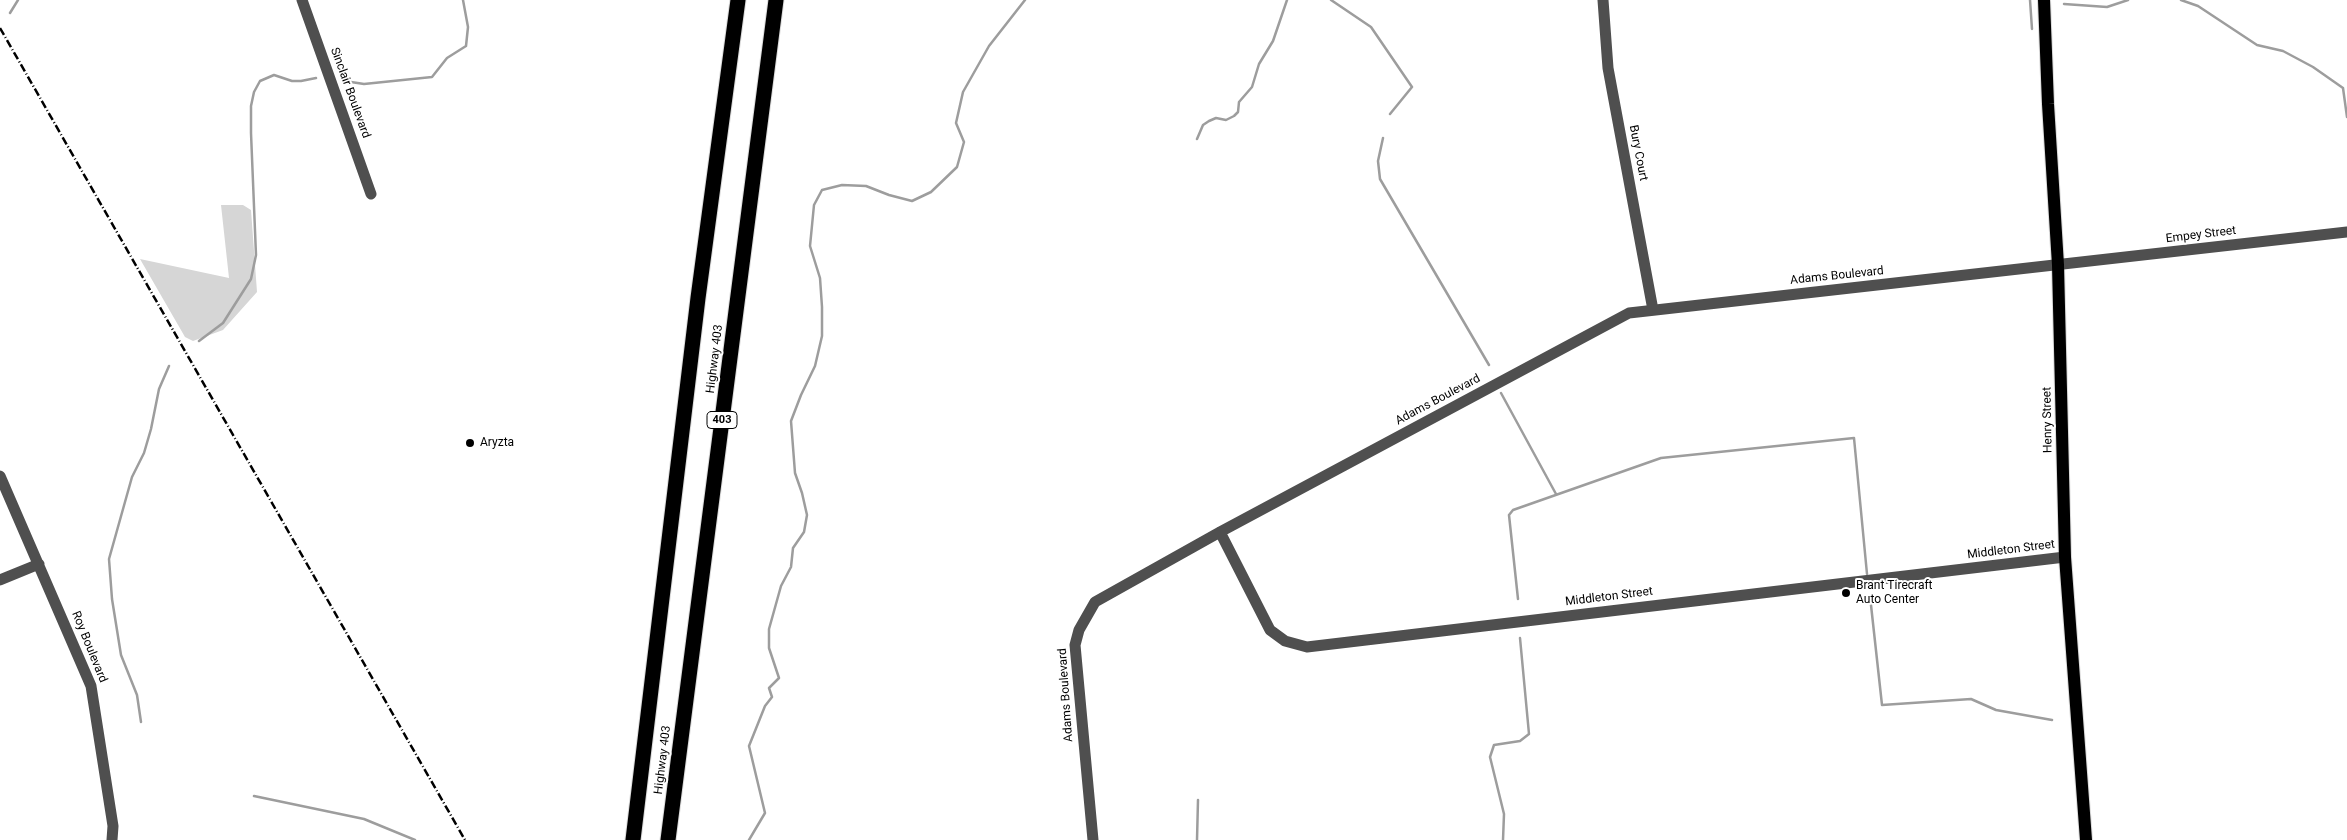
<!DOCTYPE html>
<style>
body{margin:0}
canvas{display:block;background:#fff}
</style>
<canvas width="2347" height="840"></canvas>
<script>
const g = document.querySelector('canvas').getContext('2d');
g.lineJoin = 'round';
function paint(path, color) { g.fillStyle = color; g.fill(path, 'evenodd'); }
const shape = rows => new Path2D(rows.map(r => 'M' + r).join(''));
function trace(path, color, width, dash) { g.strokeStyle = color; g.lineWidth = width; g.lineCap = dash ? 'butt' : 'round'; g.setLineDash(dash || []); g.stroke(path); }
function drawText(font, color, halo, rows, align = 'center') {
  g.font = font + ' Roboto,sans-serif'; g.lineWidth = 4; g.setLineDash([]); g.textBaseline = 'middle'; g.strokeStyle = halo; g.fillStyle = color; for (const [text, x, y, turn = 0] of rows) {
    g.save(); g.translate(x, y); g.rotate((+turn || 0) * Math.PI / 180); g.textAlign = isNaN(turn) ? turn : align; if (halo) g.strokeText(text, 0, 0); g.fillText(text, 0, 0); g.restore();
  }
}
paint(shape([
 [221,205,243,205,251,210,257,292,223,330,193,341,185,337,140,259,229,278]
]), '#d6d6d6');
trace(shape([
 [1331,0,1371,27,1412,87,1390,114],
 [2030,0,2032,29],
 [2181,0,2198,6,2257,45,2283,51,2313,67,2343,88,2347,117],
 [2064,4,2107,7,2128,0],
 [10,13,18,0],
 [351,82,364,84,432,77,447,58,466,46,468,27,463,0],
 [1383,138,1378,161,1380,179,1489,365],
 [1197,139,1203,125,1209,121,1216,118,1226,120,1234,116,1238,112,1239,102,1252,87,1259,64,1273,41,1287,0],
 [199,341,223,323,251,279,256,255,251,133,251,106,254,92,260,81,274,75,292,81,301,81,316,78],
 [1501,393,1556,494],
 [1870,596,1882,705,1971,699,1996,710,2052,720],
 [1518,599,1509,515,1513,510,1661,458,1854,438,1867,574],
 [141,722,137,695,121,655,112,599,109,559,132,477,144,453,151,429,159,389,169,366],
 [254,796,364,819,415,840],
 [749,840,765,813,749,746,765,706,772,697,769,688,779,678,769,648,769,629,781,586,791,567,793,548,804,532,807,515,802,493,795,473,791,421,801,395,815,366,822,336,822,307,820,278,810,246,814,205,822,190,842,185,866,186,889,195,912,201,931,192,957,167,964,142,956,123,963,92,989,46,1025,0],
 [1197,840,1198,800],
 [1503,840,1504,814,1490,757,1494,745,1520,741,1529,734,1520,638]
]), '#9d9d9d', 2.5);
const major = shape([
 [2044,0,2048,104,2058,265,2065,557,2086,840]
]);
const highway = shape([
 [633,840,698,298,738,0],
 [668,840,776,0]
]);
trace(major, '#dbdbdb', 14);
trace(highway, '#dbdbdb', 17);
trace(shape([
 [302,0,371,194],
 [1603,0,1608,68,1653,310],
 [0,476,91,686,113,826,112,840],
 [1220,532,1270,630,1285,641,1307,647,2065,557],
 [0,580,39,564],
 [1093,840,1075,645,1079,630,1095,602,1220,532,1629,313,2347,232]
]), '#4f4f4f', 11);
trace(major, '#000', 12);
trace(highway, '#000', 15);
trace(shape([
 [0,28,465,840]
]), '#000', 2.5, [8, 2.5, 1, 2.5]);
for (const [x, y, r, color] of [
 [470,443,5,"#000"],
 [1846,593,5,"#000"]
]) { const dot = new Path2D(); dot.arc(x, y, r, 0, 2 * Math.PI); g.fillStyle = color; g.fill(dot); trace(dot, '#fff', 2); }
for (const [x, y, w] of [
 [722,420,30]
]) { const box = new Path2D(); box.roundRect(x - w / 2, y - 8.5, w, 17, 4); g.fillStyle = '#fff'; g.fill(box); trace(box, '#000', 1); }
drawText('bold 11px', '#000', null, [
 ["403",722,420]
]);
drawText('12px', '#000', '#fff', [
 ["Sinclair Boulevard",350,93,70],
 ["Bury Court",1638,153,79],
 ["Empey Street",2201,235,-7],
 ["Adams Boulevard",1837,276,-6],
 ["Highway 403",715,359,-83],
 ["Adams Boulevard",1438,400,-28],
 ["Henry Street",2048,420,-91],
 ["Middleton Street",2011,550,-7],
 ["Middleton Street",1609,597,-7],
 ["Roy Boulevard",89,647,68],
 ["Adams Boulevard",1066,695,-94],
 ["Highway 403",663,760,-83]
]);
drawText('12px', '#000', '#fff', [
 ["Aryzta",480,443],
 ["Brant Tirecraft",1856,586],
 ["Auto Center",1856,600]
], 'left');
</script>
